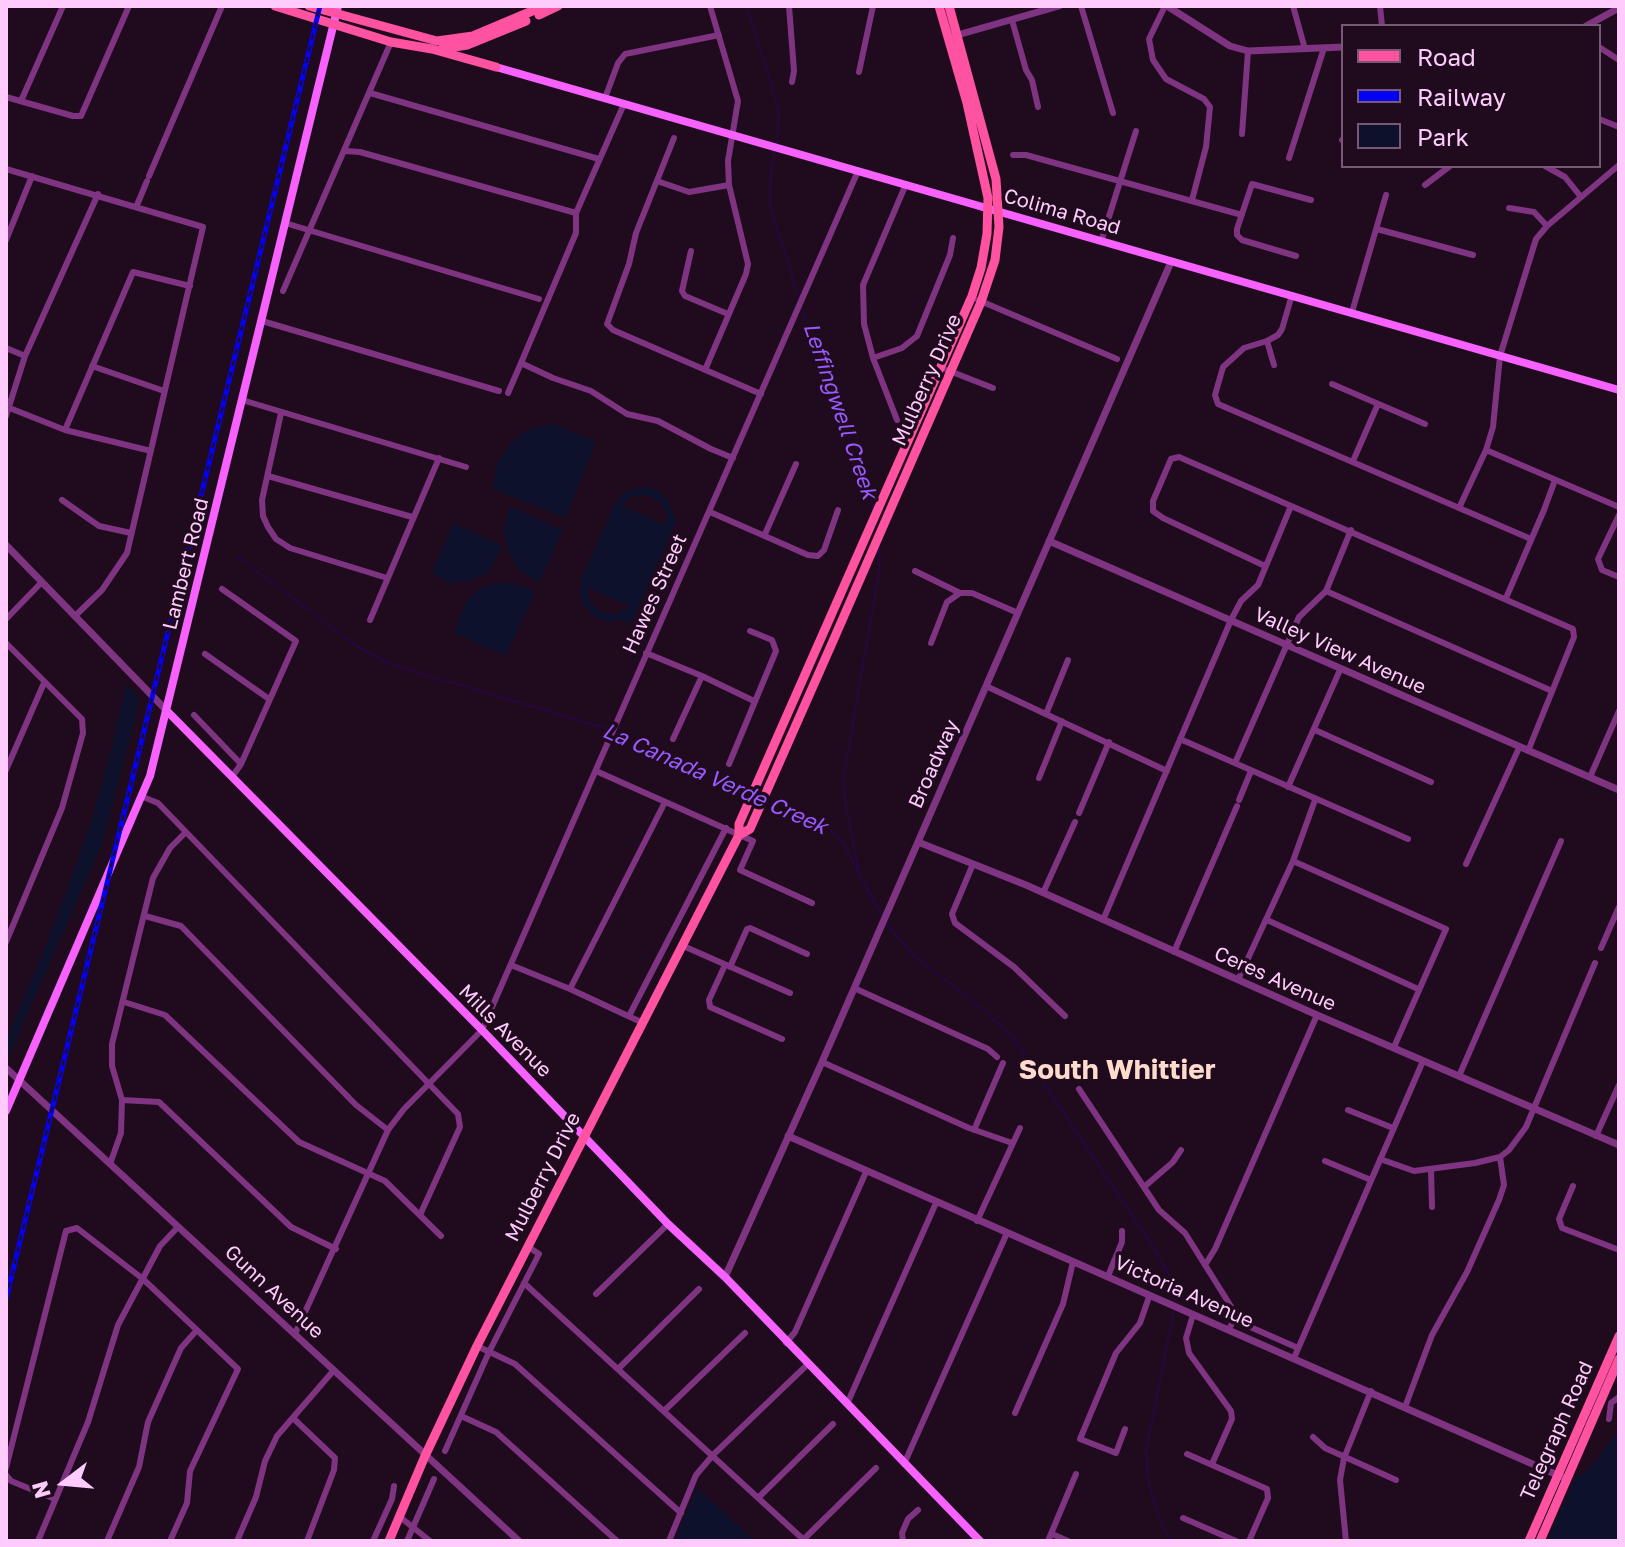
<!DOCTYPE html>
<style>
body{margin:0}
#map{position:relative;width:1625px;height:1547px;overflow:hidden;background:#200b1e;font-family:"Golos Text",sans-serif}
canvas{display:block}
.frame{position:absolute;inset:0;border:8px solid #ffcbfd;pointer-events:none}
.legend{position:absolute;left:1341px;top:24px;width:260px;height:144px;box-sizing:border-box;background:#200b1e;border:2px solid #795877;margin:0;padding:10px 14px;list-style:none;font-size:24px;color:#ffcbfd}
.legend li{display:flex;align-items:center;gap:16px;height:40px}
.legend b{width:40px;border:2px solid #795877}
.north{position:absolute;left:24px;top:1443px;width:80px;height:80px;-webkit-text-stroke:6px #200b1e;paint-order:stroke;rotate:254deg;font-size:22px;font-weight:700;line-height:32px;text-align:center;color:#ffcbfd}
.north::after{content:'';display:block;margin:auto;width:28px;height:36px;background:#ffcbfd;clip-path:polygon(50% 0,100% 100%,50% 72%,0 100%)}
</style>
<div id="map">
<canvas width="1625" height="1547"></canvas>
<div class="frame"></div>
<ul class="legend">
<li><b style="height:10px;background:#ff52a0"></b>Road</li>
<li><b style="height:10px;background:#0500f6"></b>Railway</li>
<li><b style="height:22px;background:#0e112b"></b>Park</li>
</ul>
<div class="north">N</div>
</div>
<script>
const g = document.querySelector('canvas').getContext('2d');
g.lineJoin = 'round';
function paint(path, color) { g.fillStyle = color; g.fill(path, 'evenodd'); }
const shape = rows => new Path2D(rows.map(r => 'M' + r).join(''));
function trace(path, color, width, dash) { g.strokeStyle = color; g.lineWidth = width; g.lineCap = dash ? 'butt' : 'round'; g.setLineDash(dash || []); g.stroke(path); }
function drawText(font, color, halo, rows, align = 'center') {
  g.font = font + ' "Golos Text",sans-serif'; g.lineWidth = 7; g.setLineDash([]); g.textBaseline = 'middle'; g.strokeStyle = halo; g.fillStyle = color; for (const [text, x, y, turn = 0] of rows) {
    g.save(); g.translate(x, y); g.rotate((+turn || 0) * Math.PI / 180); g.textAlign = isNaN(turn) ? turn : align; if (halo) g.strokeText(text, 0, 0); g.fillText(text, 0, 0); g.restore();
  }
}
paint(shape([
 [555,424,596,442,565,518,493,489,497,464,513,441,529,429],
 [639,487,651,488,661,493,669,502,674,517,677,519,631,624,624,621,625,619,612,622,601,620,591,614,583,604,580,593,581,580,615,503,624,493],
 [641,495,652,497,662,504,667,516,666,525,622,506,630,498],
 [587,588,588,588,629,606,616,614,602,612,590,602],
 [510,506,563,530,539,583,519,570,508,551,504,528],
 [453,523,502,546,489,572,470,581,449,583,432,573],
 [495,583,514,583,535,592,506,656,454,633,467,600,481,588],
 [126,685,139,697,136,714,102,844,7,1060,6,1041,46,946,89,829,108,764],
 [1619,1430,1619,1541,1547,1541,1576,1477,1592,1466],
 [697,1488,755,1541,674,1541]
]), '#0e112b');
trace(shape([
 [747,6,779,111,777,144],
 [775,150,771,165,770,207,799,298],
 [802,308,874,509],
 [237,556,358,647,389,664,605,728,750,792],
 [767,799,823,824,837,835,844,844,882,917],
 [858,868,845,800,844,776,880,566,879,547],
 [886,923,913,955,984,1010,1014,1039,1155,1249,1170,1277,1174,1304],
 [1173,1541,1165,1531,1155,1505,1148,1479,1146,1451,1174,1310]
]), '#26063f', 2);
trace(shape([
 [789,6,794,71,792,82],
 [1081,6,1113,113],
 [1165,6,1149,39,1153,60,1166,79,1204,99,1210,107,1206,147,1192,200],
 [1293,6,1305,49],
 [1380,6,1382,26],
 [1012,20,1026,70,1032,80,1038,107],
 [1599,47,1619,60],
 [859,72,873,6],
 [370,93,599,159],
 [6,97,73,116,81,116,129,6],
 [605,98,618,63,625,54,719,35],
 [21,101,63,6],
 [1599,119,1619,127],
 [1242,134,1248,51],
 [674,138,636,233,629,264,607,324,613,330,761,394],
 [1342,140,1343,141],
 [345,151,360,152,576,213],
 [1013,155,1026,155,1242,215],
 [1289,158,1324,48],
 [1545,166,1565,177,1581,197],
 [6,169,203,227,127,553,102,590,75,616],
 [149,176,222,6],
 [657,181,689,192,729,185],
 [1425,185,1450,166],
 [137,205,147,181],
 [1509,208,1534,212,1547,226],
 [285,223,539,299],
 [1377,229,1473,255],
 [6,240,32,176],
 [1101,242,1136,131],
 [691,251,682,291,685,296,728,314],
 [1296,256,1242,240,1237,235,1237,229,1252,184,1311,200],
 [283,291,391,42],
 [1292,295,1282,329,1278,335,1267,341,1244,348,1223,367,1215,395,1218,404,1531,539],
 [978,300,1117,359],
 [1352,312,1386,195],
 [262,321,499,391],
 [1267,341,1274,365],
 [6,348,25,356],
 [873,358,902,348,917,336,950,255,953,238],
 [521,363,576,233,576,213,624,104],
 [92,366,164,391],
 [705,370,746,274,748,264,729,185,728,161,738,101,710,6],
 [947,370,993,388],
 [1332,384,1425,424],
 [508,393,521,363,553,378,591,391,627,414,658,421,711,449,733,458],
 [242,400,466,467],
 [7,407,65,430,151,451],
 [281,413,262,500,263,516,268,527,276,539,290,548,387,578],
 [6,416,25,356,98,194],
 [897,420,873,358,864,324,863,285,906,184],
 [65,430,133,272,190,286],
 [1486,450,1619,507],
 [1353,461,1378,404],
 [268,476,412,517],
 [62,500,99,526,131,533],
 [1459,508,1486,450,1493,427,1500,356,1536,239,1547,226,1619,165],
 [710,512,808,555,818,556,824,550,838,510],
 [1619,515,1598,559,1602,570,1619,577],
 [765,534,796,464],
 [1265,566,1163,518,1153,511,1153,501,1171,459,1179,457,1573,629,1574,637,1528,751],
 [915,571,960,593,972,593,1018,613],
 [222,589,296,641,241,764,232,777],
 [1326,591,1552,691],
 [1506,598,1544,510,1555,480],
 [6,619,41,583],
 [370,620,439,458],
 [6,643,82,719,83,733,62,808,6,942],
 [931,643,947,602,960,593],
 [646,653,702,676,754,701],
 [205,654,269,699],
 [986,686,1167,771],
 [1046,714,1068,660],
 [194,715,241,764],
 [1315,730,1431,782],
 [673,739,702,676],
 [1180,739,1408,839],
 [1235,763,1299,617,1326,591,1351,530],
 [729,764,776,651,772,640,750,631],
 [6,770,44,683],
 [596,771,753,841,740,870,812,903],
 [1590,777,1619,711],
 [1039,778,1062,721],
 [1288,787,1340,670],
 [143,797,158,803,458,1114,460,1127,420,1215],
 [1239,800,1251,771],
 [1079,813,1109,742],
 [1293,861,1446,929,1394,1047],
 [973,864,952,914,955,923,1014,967,1065,1016],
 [1466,864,1519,748],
 [1043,893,1075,822],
 [145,916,181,926,356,1105,388,1130],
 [1103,920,1231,620,1241,601,1258,585,1291,506],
 [1267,920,1418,989],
 [681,945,790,993],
 [1601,948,1619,907],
 [1174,952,1237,806],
 [511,965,570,989,641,1022],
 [725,965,709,1000,710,1007,782,1039],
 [730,967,747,929,750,928,807,954],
 [1238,980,1293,861,1315,800],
 [854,988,988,1049,997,1057],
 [570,989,665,802],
 [124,1002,165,1015,299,1142,385,1181,441,1236],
 [629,1016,726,828],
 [822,1062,969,1128,1012,1143],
 [1459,1076,1561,841],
 [1079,1089,1159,1210,1185,1233,1237,1316,1228,1330],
 [122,1100,159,1102,291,1227,336,1249],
 [1348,1110,1393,1128],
 [974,1130,1003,1063],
 [1596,1136,1619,1085],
 [1380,1159,1414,1171,1475,1163,1500,1157,1509,1150,1526,1127,1595,963],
 [1325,1161,1371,1180],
 [110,1164,121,1133,122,1100,112,1066,112,1044,153,878,170,848,185,833],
 [1431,1169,1432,1207],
 [1573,1186,1559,1219,1562,1228,1619,1250],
 [1144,1187,1173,1162,1181,1150],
 [977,1221,1020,1128],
 [1205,1265,1215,1249,1317,1015],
 [1108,1276,1122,1242,1122,1231],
 [524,1283,805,1541],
 [596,1294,668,1224],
 [1193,1315,1186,1338,1189,1353,1231,1411,1232,1419,1212,1464],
 [1237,1316,1248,1326,1298,1348],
 [295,1334,388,1130,404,1109,482,1030,858,171],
 [786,1343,795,1332,866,1172],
 [477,1346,515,1364,681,1513],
 [1294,1358,1423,1061],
 [618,1369,699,1289],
 [847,1404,936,1203],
 [1405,1407,1432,1335,1467,1272,1499,1200,1504,1185,1500,1157],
 [664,1411,745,1333],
 [1015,1413,1063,1304,1073,1262],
 [461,1416,496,1432,617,1541],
 [293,1418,335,1458,334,1470,307,1541],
 [1609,1419,1611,1403,1619,1397],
 [1125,1429,1116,1453,1080,1439,1116,1353,1140,1323,1149,1297],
 [1313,1437,1325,1448,1396,1480],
 [445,1451,489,1352,539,1254,527,1246],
 [1187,1454,1267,1489,1268,1498,1249,1541],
 [904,1464,1007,1233],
 [6,1468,66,1231,77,1228,143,1279,238,1369,190,1471,187,1503,170,1541],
 [6,1475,11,1481,55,1499],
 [759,1497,833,1424],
 [400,1517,430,1541],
 [1183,1518,1236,1541],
 [1052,1534,1068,1541],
 [803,1540,876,1468],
 [38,1541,88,1422,118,1325,160,1246,178,1227],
 [107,1541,139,1467,148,1422,181,1348,197,1330],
 [237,1541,256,1497,265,1461,277,1436,334,1370],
 [373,1541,392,1499,394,1486],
 [407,1541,434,1479],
 [669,1541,696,1475,713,1455,808,1364],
 [903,1541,902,1533,908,1519,918,1510],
 [1048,1541,1076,1474],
 [1346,1541,1340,1480,1344,1458,1371,1391]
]), '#7f3482', 6);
trace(shape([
 [1167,6,1230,46,1248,51,1343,47],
 [1586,26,1619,8],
 [954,36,1059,6],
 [1049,541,1619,790],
 [6,545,167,711],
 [918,842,1026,885,1317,1015,1619,1145],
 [6,1068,519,1541],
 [788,1136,1562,1477],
 [725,1277,822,1062,1171,262]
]), '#7f3482', 7);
trace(shape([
 [496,67,1619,390],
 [167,711,482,1030,668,1224,725,1277,980,1541],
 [6,1111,150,776,338,6]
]), '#f762ff', 8);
trace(shape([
 [275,6,391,42,432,49,496,67],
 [309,6,437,41,473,36,544,6],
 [539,15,558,6],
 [442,49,467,45,526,21],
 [739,835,750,829,833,641,981,302,995,260,999,227,996,179,949,6],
 [389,1541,425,1456,477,1346,739,835,739,824,972,296,981,268,987,234,988,198,967,103,939,6],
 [1529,1541,1619,1336],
 [1540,1541,1619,1359]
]), '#ff52a0', 9);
const rail = shape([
 [6,1299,320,6]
]);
trace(rail, '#0500f6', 5);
trace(rail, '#200b1e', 2, [6]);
drawText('20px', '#ffcbfd', '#200b1e', [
 ["Colima Road",1062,212,16],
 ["Mulberry Drive",927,380,-66],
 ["Lambert Road",186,564,-76],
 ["Hawes Street",655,594,-66],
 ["Valley View Avenue",1340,651,24],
 ["Broadway",934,764,-66],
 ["Ceres Avenue",1275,979,24],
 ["Mills Avenue",505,1031,45],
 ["Mulberry Drive",543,1177,-63],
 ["Gunn Avenue",274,1292,43],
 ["Victoria Avenue",1184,1292,24],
 ["Telegraph Road",1557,1431,-66]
]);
drawText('italic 22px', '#9959ff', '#200b1e', [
 ["Leffingwell Creek",840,411,71],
 ["La Canada Verde Creek",715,779,24]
]);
drawText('bold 28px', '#ffdbcd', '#200b1e', [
 ["South Whittier",1117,1070]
]);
</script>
